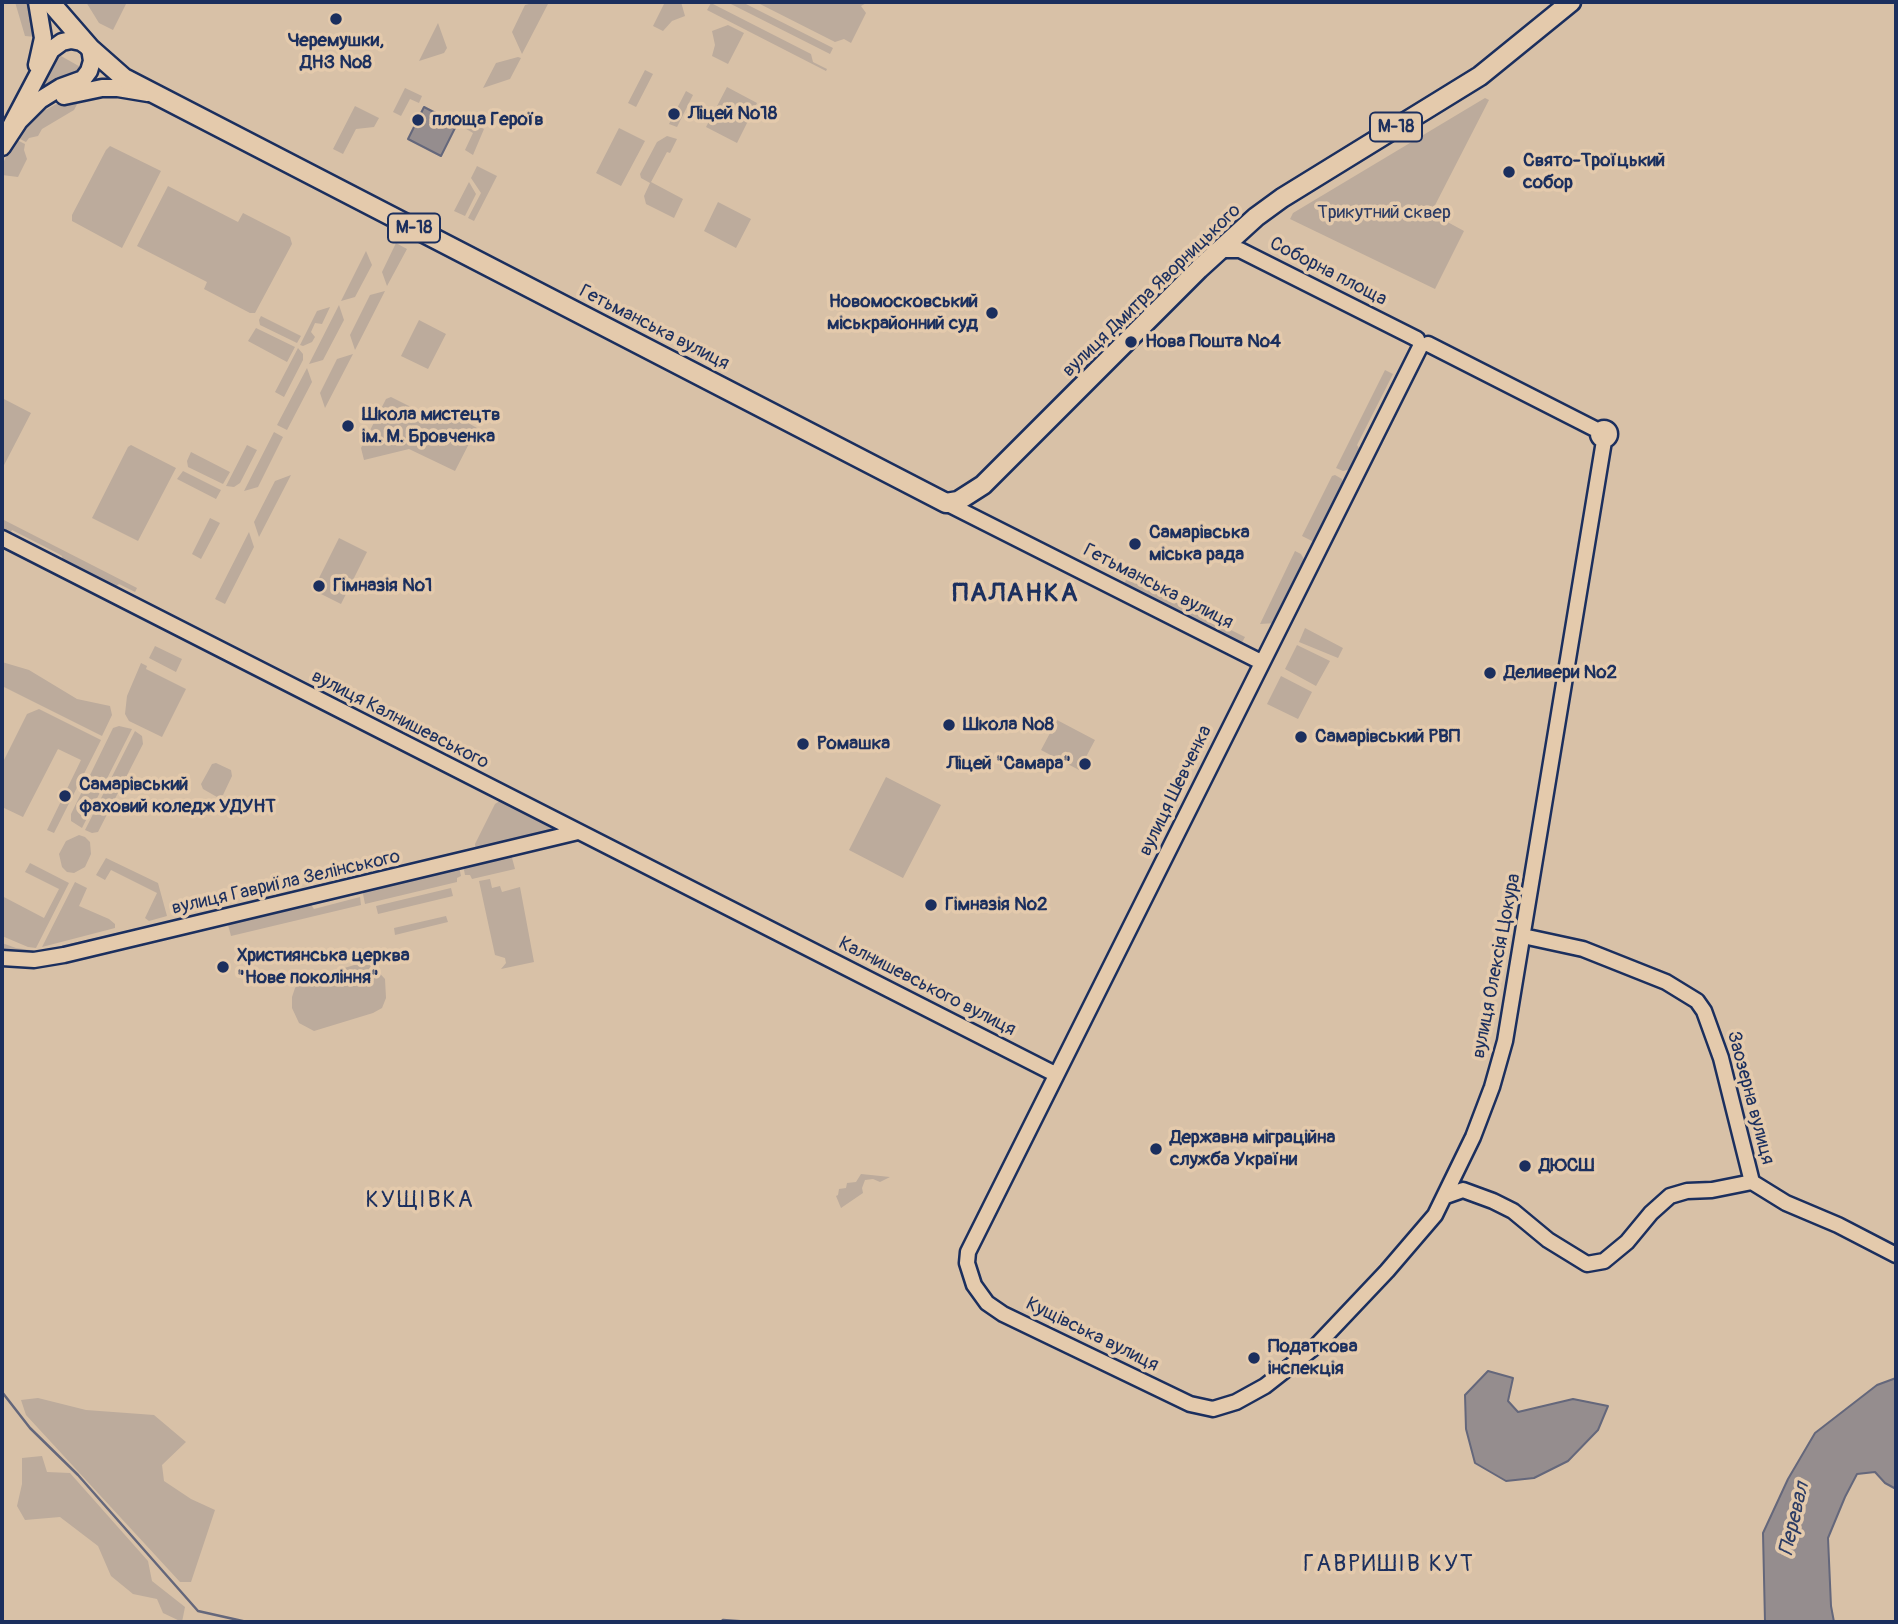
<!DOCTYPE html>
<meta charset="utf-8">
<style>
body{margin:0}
#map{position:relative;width:1898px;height:1624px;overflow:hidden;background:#d8c1a7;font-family:Pangolin,sans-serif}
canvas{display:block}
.frame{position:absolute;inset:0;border:4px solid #1b2f5e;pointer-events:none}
</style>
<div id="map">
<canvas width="1898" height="1624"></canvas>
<div class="frame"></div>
</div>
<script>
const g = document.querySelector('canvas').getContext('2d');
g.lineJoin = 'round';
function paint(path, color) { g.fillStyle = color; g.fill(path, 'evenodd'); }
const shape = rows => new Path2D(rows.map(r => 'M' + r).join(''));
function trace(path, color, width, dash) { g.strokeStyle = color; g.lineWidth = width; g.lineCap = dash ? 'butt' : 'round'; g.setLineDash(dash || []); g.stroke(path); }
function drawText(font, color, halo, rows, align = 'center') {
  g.font = font + ' Pangolin,sans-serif'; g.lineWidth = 7; g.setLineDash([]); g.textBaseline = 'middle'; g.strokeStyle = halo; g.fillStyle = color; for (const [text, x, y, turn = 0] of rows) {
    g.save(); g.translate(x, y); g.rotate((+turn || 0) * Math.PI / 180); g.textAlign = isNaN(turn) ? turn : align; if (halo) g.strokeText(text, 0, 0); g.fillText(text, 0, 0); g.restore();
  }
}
paint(shape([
 [15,2,31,2,36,37,25,36],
 [86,2,127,2,113,30,99,23],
 [537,2,549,2,522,54,512,32,525,5],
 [665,2,681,2,685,16,672,21,663,31,653,26],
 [727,2,742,2,833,48,830,54],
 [756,2,868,2,861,6,866,13,851,43,844,39,835,42],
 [711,3,811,54,813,62,827,69,826,71,707,10],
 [438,23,447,48,444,53,419,61],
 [728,25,744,33,728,64,712,56,715,45,712,31],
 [61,56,84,69,80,76,43,89,39,87,54,58],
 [518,57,521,58,510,79,483,88,496,63],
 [645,70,653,74,636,107,628,103],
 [727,87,757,103,737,143,706,127],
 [405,88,422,96,419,103,410,99,401,116,393,112],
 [686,91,693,95,677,127,669,124],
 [82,95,74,110,42,129,38,136,29,138,26,142,16,137,40,113,60,102],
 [1485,98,1489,100,1431,213,1464,231,1435,289,1290,219,1293,213],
 [355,106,379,118,374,127,356,129,343,154,333,149],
 [467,120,484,129,473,155,465,150,473,133,463,127],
 [619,128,645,141,621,186,596,173],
 [667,136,677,139,670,153,667,152,651,182,683,199,674,218,646,204,644,196,650,183,641,178,640,174,657,142],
 [15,139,25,144,24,150,27,159,18,177,2,175,2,165],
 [110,146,161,171,122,248,72,221,72,215,106,150],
 [477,166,497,176,474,221,468,218,481,193,471,178],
 [469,182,476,194,465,216,454,211],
 [168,186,238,222,243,213,290,237,292,244,255,313,250,313,204,289,207,282,137,246],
 [718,202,751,219,736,248,704,231],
 [396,243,407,249,387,286,382,272],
 [366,251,372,265,355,297,341,301],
 [385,291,355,350,350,335,370,295],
 [339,305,344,320,323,360,309,364],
 [330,307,322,324,315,323,311,332,315,337,312,342,303,346,300,345,317,311],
 [261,316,301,336,297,343,260,325,259,320],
 [419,320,446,334,428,369,401,356],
 [256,328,295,347,287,362,248,341],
 [298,348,303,354,303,360,284,397,275,392],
 [353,354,325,408,320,393,337,359],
 [307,368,312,382,287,430,277,425],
 [1385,370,1393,374,1357,445,1360,450,1351,469,1343,471,1336,468],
 [391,397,431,417,435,416,440,407,477,428,455,471,409,449,364,460,361,448,386,399],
 [2,398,31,413,2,469],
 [274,432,283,437,258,487,244,491],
 [131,445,176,468,138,541,92,518,128,447],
 [247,445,257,450,240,483,234,487,226,486],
 [191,452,230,472,223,484,188,467,187,461],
 [183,471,221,490,216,499,177,479],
 [291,475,259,537,254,522,275,481],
 [1335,475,1342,479,1343,485,1314,542,1302,536,1332,476],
 [210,518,220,523,201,559,192,554],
 [2,519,137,588,135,592,119,584,112,590,63,565,62,556,59,554,12,530,9,537,2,533],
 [249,532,254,547,225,604,215,599],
 [339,538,367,552,341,604,313,590],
 [1295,551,1301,554,1306,563,1276,623,1260,624],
 [1127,578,1245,637,1240,646,1123,586],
 [1305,628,1343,648,1338,658,1299,642],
 [1297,645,1330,661,1316,686,1285,669],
 [155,646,182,659,176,672,149,658],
 [2,662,29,670,77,699,110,706,112,715,102,736,2,686],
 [141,663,147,666,146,669,186,689,162,737,129,721,125,714,127,696],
 [1281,676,1312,692,1298,719,1267,704],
 [39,709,101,740,54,833,47,830,81,760,58,749,23,817,2,807,2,764,27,714],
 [1057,720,1095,740,1079,770,1041,750],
 [119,726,132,729,82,828,71,821,71,814,113,728],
 [135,731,142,736,143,744,98,832,92,833,85,830],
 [216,763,231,770,232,776,223,795,217,797,203,789,201,784,212,764],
 [886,777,941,805,903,878,849,850],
 [501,800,554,826,553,833,476,851,475,844,495,804],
 [79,835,85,837,90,842,91,854,85,867,74,873,67,872,62,867,59,854,66,841],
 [511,854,515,869,472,879,470,875,465,875,463,865],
 [106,858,158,883,167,916,149,921,145,918,157,893,111,870,105,880,96,875],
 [30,863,69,883,36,948,28,947,2,936,2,896,44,918,59,889,25,872],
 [459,866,461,876,457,878,457,882,365,904,362,889],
 [490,879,492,888,500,886,502,892,520,887,534,962,501,969,506,963,505,958,495,955,479,881],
 [75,882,87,888,79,906,109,919,115,924,115,928,42,947],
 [451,888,453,896,378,914,376,906],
 [360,897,361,905,231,936,227,921,309,902,314,909],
 [446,916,448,922,395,935,394,928],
 [171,921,170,924,37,956,2,953,2,943,16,948,38,951],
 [361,963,373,966,385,979,386,998,382,1008,373,1013,314,1031,299,1023,292,1008,292,997,295,988,301,981],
 [861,1174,890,1177,880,1182,873,1179,865,1180,862,1188,863,1193,841,1208,836,1196,838,1195,839,1189,846,1188,847,1183,856,1182],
 [38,1398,86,1410,154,1415,186,1442,162,1465,164,1481,191,1499,215,1510,191,1582,180,1582,26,1415,21,1400],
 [42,1456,47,1472,70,1473,148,1561,152,1581,185,1607,182,1622,163,1613,157,1599,133,1594,111,1576,98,1546,60,1517,25,1520,17,1506,22,1484,22,1458]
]), '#bcab9c');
const water = shape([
 [424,107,457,124,441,156,408,139,424,107],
 [1488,1371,1513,1378,1508,1401,1518,1412,1573,1399,1608,1406,1598,1430,1568,1461,1534,1478,1506,1481,1475,1463,1466,1429,1465,1395,1488,1371],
 [1896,1378,1896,1489,1885,1483,1875,1472,1857,1474,1845,1497,1828,1538,1831,1606,1834,1622,1765,1622,1763,1533,1788,1479,1815,1433,1877,1385,1896,1378]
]);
paint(water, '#958d8e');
trace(water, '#64677b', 2);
trace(shape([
 [2,1392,30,1428,78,1475,198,1611,247,1622],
 [721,1622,723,1620,751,1622]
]), '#64677b', 2.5);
const tertiary = shape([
 [1220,250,1240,250,1417,339],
 [1428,344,1599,431],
 [1420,347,968,1252,967,1263,974,1285,987,1303,1003,1314,1190,1404,1213,1409,1236,1402,1265,1386,1316,1346,1387,1271,1435,1215,1473,1137,1492,1087,1505,1041,1604,441],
 '1598 434a6 6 0 1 1 12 0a6 6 0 1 1-12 0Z',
 [946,503,1261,662],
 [2,538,1055,1074],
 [1523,936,1583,949,1666,982,1697,1001,1704,1011,1721,1058,1752,1182],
 [2,958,34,960,64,955,578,832],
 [1752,1182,1786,1203,1838,1225,1896,1255],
 [1446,1196,1463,1190,1493,1201,1513,1211,1548,1240,1587,1264,1604,1261,1627,1242,1651,1213,1670,1196,1687,1191,1712,1190,1752,1182]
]);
const secondary = shape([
 [37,2,43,38,37,65],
 [64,96,102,88,118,88,148,93],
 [2,143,51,50,62,42,71,40,81,42,90,48,92,61,89,71,83,79,61,87,40,100,19,121,2,147]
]);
const trunk = shape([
 [50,2,90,48,124,78,946,503,958,501,983,485,1199,269,1256,217,1282,198,1480,76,1571,2]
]);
trace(tertiary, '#1b2f5e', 19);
trace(secondary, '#1b2f5e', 21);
trace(trunk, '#1b2f5e', 23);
trace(tertiary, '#e4caac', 14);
trace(secondary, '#e4caac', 16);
trace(trunk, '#e4caac', 18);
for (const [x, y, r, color] of [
 [336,19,7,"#1b2f5e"],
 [674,114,7,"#1b2f5e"],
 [418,120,7,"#1b2f5e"],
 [1509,172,7,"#1b2f5e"],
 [992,313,7,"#1b2f5e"],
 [1131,342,7,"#1b2f5e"],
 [348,426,7,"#1b2f5e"],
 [1135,544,7,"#1b2f5e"],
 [319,586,7,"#1b2f5e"],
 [1490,673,7,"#1b2f5e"],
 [949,725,7,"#1b2f5e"],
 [1301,737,7,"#1b2f5e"],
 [803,744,7,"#1b2f5e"],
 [1085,764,7,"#1b2f5e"],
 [65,796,7,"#1b2f5e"],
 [931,905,7,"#1b2f5e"],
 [223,967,7,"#1b2f5e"],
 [1156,1149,7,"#1b2f5e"],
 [1525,1166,7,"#1b2f5e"],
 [1254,1358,7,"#1b2f5e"]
]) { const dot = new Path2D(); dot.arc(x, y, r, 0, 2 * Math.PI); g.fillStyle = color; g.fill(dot); trace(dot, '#e4caac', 2.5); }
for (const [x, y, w] of [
 [1396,127,52],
 [414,228,52]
]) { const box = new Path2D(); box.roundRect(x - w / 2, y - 14.5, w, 29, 5); g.fillStyle = '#e4caac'; g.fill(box); trace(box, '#1b2f5e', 2); }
drawText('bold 18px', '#1b2f5e', null, [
 ["М-18",1396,127],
 ["М-18",414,228]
]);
drawText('bold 19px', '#1b2f5e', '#e4caac', [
 ["Черемушки,",336,41,"center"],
 ["ДНЗ №8",336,63,"center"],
 ["Ліцей №18",688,114],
 ["площа Героїв",432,120],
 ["Свято-Троїцький",1523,161],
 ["собор",1523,183],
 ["Новомосковський",978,302,"right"],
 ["міськрайонний суд",978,324,"right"],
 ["Нова Пошта №4",1145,342],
 ["Школа мистецтв",362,415],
 ["ім. М. Бровченка",362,437],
 ["Самарівська",1149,533],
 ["міська рада",1149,555],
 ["Гімназія №1",333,586],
 ["Деливери №2",1504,673],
 ["Школа №8",963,725],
 ["Самарівський РВП",1315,737],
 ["Ромашка",817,744],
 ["Ліцей \"Самара\"",1071,764,"right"],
 ["Самарівський",79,785],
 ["фаховий коледж УДУНТ",79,807],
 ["Гімназія №2",945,905],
 ["Християнська церква",237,956],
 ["\"Нове покоління\"",237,978],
 ["Державна міграційна",1170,1138],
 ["служба України",1170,1160],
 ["ДЮСШ",1539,1166],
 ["Податкова",1268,1347],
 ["інспекція",1268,1369]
], 'left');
drawText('19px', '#2b3b64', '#e4caac', [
 ["Трикутний сквер",1384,213]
]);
drawText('19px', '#1b2f5e', '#e4caac', [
 ["Соборна площа",1328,272,27],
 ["вулиця Дмитра Яворницького",1152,291,-44],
 ["Гетьманська вулиця",654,328,27],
 ["Гетьманська вулиця",1158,587,27],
 ["вулиця Калнишевського",400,720,27],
 ["вулиця Шевченка",1176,791,-64],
 ["вулиця Гавриїла Зелінського",286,883,-13],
 ["вулиця Олексія Цокура",1497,966,-79],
 ["Калнишевського вулиця",927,987,27],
 ["Заозерна вулиця",1750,1098,75],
 ["Кущівська вулиця",1092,1335,26]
]);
drawText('italic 21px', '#2d3d65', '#e4caac', [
 ["Перевал",1795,1519,-77]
]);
g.letterSpacing = '2px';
drawText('23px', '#1b2f5e', '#e4caac', [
 ["КУЩІВКА",420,1201],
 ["ГАВРИШІВ КУТ",1389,1565]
]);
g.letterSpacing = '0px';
g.letterSpacing = '2px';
drawText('bold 26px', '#1b2f5e', '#e4caac', [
 ["ПАЛАНКА",1016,594]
]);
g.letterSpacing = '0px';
</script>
